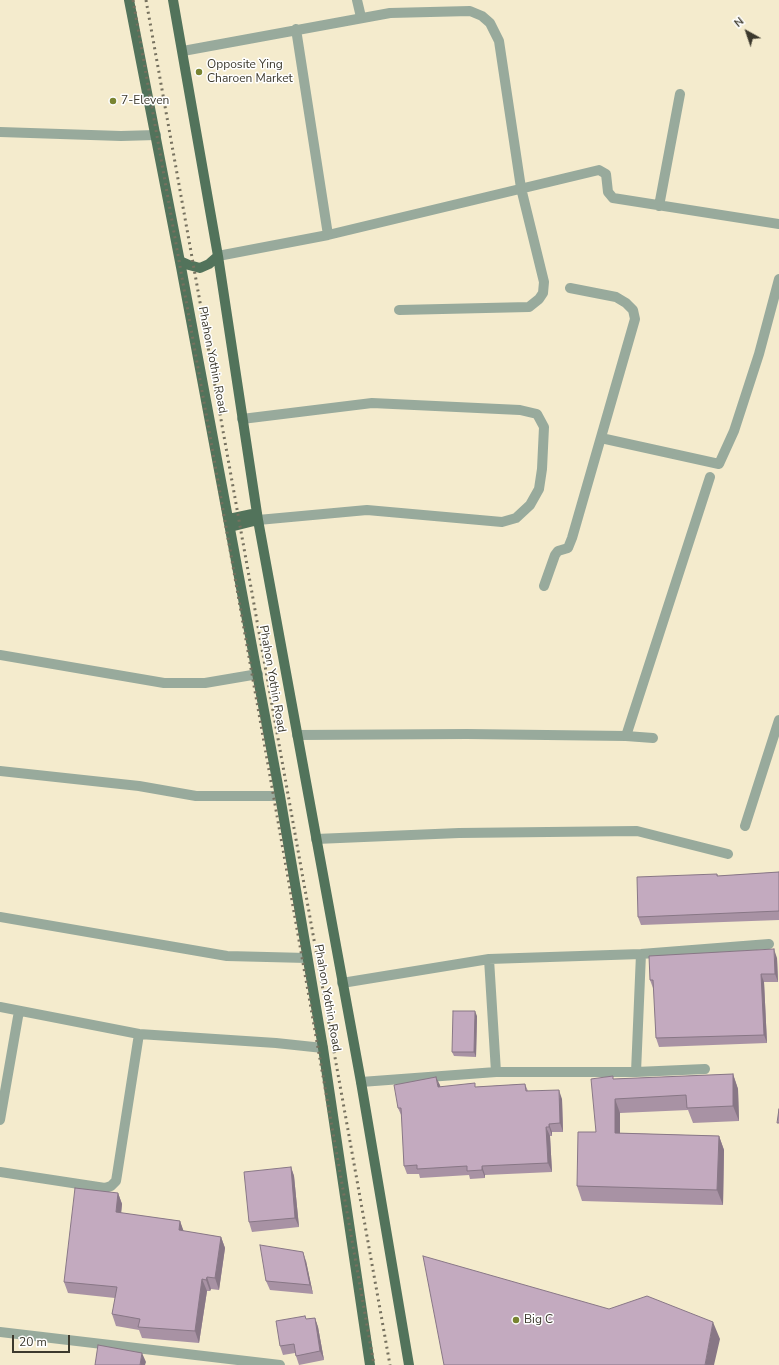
<!DOCTYPE html>
<style>
body{margin:0}
#map{position:relative;width:779px;height:1365px;overflow:hidden;background:#f4ebcd;font-family:"Nunito Sans",sans-serif}
canvas{display:block}
.north{position:absolute;left:727px;top:12px;width:40px;height:40px;-webkit-text-stroke:3px #fff;paint-order:stroke;rotate:320deg;font-size:11px;font-weight:700;line-height:16px;text-align:center;color:#3c392d}
.north::after{content:'';display:block;margin:auto;width:14px;height:18px;background:#3c392d;clip-path:polygon(50% 0,100% 100%,50% 72%,0 100%)}
.scale{position:absolute;left:12px;top:1335px;width:58px;height:18px;box-sizing:border-box;border:2px solid #3c392d;border-top:0;padding-left:5px;font-size:12px;line-height:14px;white-space:nowrap;color:#3c392d;-webkit-text-stroke:3px #fff;paint-order:stroke}
</style>
<div id="map">
<canvas width="779" height="1365"></canvas>
<div class="north">N</div>
<div class="scale">20 m</div>
</div>
<script>
const g = document.querySelector('canvas').getContext('2d');
g.lineJoin = 'round';
const shape = rows => new Path2D(rows.map(r => 'M' + r).join(''));
function trace(path, color, width, dash) { g.strokeStyle = color; g.lineWidth = width; g.lineCap = dash ? 'butt' : 'round'; g.setLineDash(dash || []); g.stroke(path); }
function paint(path, color) { g.fillStyle = color; g.fill(path, 'evenodd'); }
function drawText(font, color, halo, rows, align = 'center') {
  g.font = font + ' "Nunito Sans",sans-serif'; g.lineWidth = 3; g.setLineDash([]); g.textBaseline = 'middle'; g.strokeStyle = halo; g.fillStyle = color; for (const [text, x, y, turn = 0] of rows) {
    g.save(); g.translate(x, y); g.rotate((+turn || 0) * Math.PI / 180); g.textAlign = isNaN(turn) ? turn : align; if (halo) g.strokeText(text, 0, 0); g.fillText(text, 0, 0); g.restore();
  }
}
trace(shape([
 [357,0,361,17],
 [296,29,328,235],
 [183,51,390,13,470,11,482,16,490,23,499,41,521,188,544,282,543,293,539,299,529,307,399,310],
 [0,132,121,136,156,135],
 [659,206,680,94],
 [218,256,328,235,599,170,606,174,608,192,613,198,779,224],
 [242,419,372,403,520,410,537,414,544,427,542,469,539,489,530,505,516,518,502,522,367,510,258,520],
 [601,438,719,464,734,431,759,354,779,279],
 [544,586,555,555,558,551,568,548,572,538,635,319,633,310,626,303,616,297,570,288],
 [0,655,164,683,205,683,258,674],
 [297,735,467,734,626,736,653,738],
 [626,736,710,477],
 [0,771,139,786,196,796,280,796],
 [745,826,779,720],
 [316,839,459,833,637,831,728,854],
 [0,917,227,956,307,958],
 [489,959,496,1072],
 [342,983,489,959,641,954,769,944],
 [0,1007,139,1034,276,1043,323,1048],
 [636,1072,641,954],
 [361,1082,496,1072,636,1072,705,1069],
 [0,1120,19,1011],
 [0,1172,105,1188,111,1186,116,1181,117,1175,139,1034],
 [0,1332,280,1365]
]), '#98aa9c', 10);
trace(shape([
 [129,0,181,267,280,796,323,1048,370,1365],
 [173,0,218,256,258,520,361,1082,409,1365],
 [180,261,189,265,200,268,209,264,218,256],
 [229,519,257,513],
 [230,527,258,520]
]), '#52735b', 10);
trace(shape([
 [133,0,374,1365],
 [146,0,390,1365]
]), '#76715f', 3, [2, 4]);
paint(shape([
 [779,872,779,920,641,925,638,917,717,874,718,876],
 [777,958,778,982,764,982,767,1043,659,1047,656,1038,654,988,653,988,650,980],
 [477,1016,476,1057,454,1056,452,1052],
 [733,1074,738,1089,739,1121,693,1123,688,1110,620,1113,620,1133,719,1136,724,1150,723,1205,582,1201,577,1186,596,1132,614,1079],
 [525,1084,528,1091,562,1099,563,1132,552,1132,552,1136,550,1136,552,1172,485,1175,485,1178,470,1179,469,1175,420,1178,419,1174,407,1174,404,1166,402,1117,398,1108,440,1087,476,1087],
 [291,1167,294,1176,299,1227,252,1232,249,1222],
 [118,1193,122,1204,121,1213,180,1221,183,1231,221,1237,225,1248,219,1290,211,1289,210,1291,207,1291,199,1343,142,1338,139,1330,116,1326,112,1314,115,1298,68,1293,64,1282],
 [306,1261,313,1294,270,1290,266,1281],
 [315,1318,318,1327,324,1360,299,1365,295,1353,283,1355,280,1346,307,1319]
]), '#a892a4');
paint(shape([
 [774,949,777,958,778,982,775,974],
 [761,974,764,982,767,1043,764,1035],
 [475,1011,477,1016,476,1057,474,1052],
 [733,1074,738,1089,739,1121,733,1106],
 [436,1077,440,1085,442,1095,438,1087],
 [559,1090,562,1099,563,1132,560,1123],
 [615,1099,620,1113,620,1148,615,1133],
 [549,1124,552,1132,552,1136,549,1127],
 [546,1127,550,1136,552,1172,548,1163],
 [719,1136,724,1150,723,1205,717,1190],
 [482,1166,485,1175,485,1178,482,1170],
 [291,1167,294,1176,299,1227,295,1218],
 [118,1193,122,1204,120,1224,116,1212],
 [180,1221,184,1232,179,1230],
 [221,1237,225,1248,219,1290,215,1278],
 [303,1252,306,1261,313,1294,310,1285],
 [207,1277,211,1289,210,1291,206,1280],
 [202,1279,207,1291,199,1343,195,1331],
 [315,1318,318,1327,324,1360,320,1351],
 [713,1322,720,1339,714,1365,705,1365],
 [142,1353,146,1362,145,1365,140,1365]
]), '#887786');
const building = shape([
 [779,872,779,911,638,917,637,877,717,874,717,876,779,872],
 [774,949,775,974,761,974,764,1035,656,1038,653,980,650,980,649,956,774,949],
 [453,1011,475,1011,474,1052,452,1052,453,1011],
 [733,1074,733,1106,687,1108,686,1095,615,1099,615,1133,719,1136,717,1190,577,1186,578,1132,596,1132,591,1079,613,1076,613,1079,733,1074],
 [436,1077,438,1087,475,1083,475,1087,525,1084,526,1091,559,1090,560,1123,549,1124,549,1127,546,1127,548,1163,482,1166,482,1170,467,1171,467,1166,417,1169,417,1165,404,1166,401,1108,398,1108,394,1085,436,1077],
 [779,1109,779,1123,777,1123,779,1109],
 [291,1167,295,1218,249,1222,244,1172,291,1167],
 [75,1188,118,1193,116,1212,180,1221,179,1230,221,1237,215,1278,207,1277,206,1280,202,1279,195,1331,138,1327,140,1319,112,1314,117,1287,64,1282,75,1188],
 [260,1245,303,1252,310,1285,266,1281,260,1245],
 [423,1256,609,1309,647,1296,713,1322,705,1365,444,1365,423,1256],
 [305,1316,306,1319,315,1318,320,1351,296,1356,294,1344,280,1346,276,1321,305,1316],
 [98,1345,142,1353,140,1365,95,1365,98,1345]
]);
paint(building, '#c3aabf');
trace(building, '#887786', 1);
for (const [x, y, r, color] of [
 [199,72,4,"#788431"],
 [113,101,4,"#788431"],
 [516,1320,4,"#788431"]
]) { const dot = new Path2D(); dot.arc(x, y, r, 0, 2 * Math.PI); g.fillStyle = color; g.fill(dot); trace(dot, '#fff', 1.5); }
drawText('12px', '#3c392d', '#fff', [
 ["Opposite Ying",207,65],
 ["Charoen Market",207,79],
 ["7-Eleven",121,101],
 ["Big C",524,1320]
], 'left');
drawText('12px', '#3c392d', '#fff', [
 ["Phahon Yothin Road",212,360,79],
 ["Phahon Yothin Road",272,679,80],
 ["Phahon Yothin Road",327,998,80]
]);
</script>
